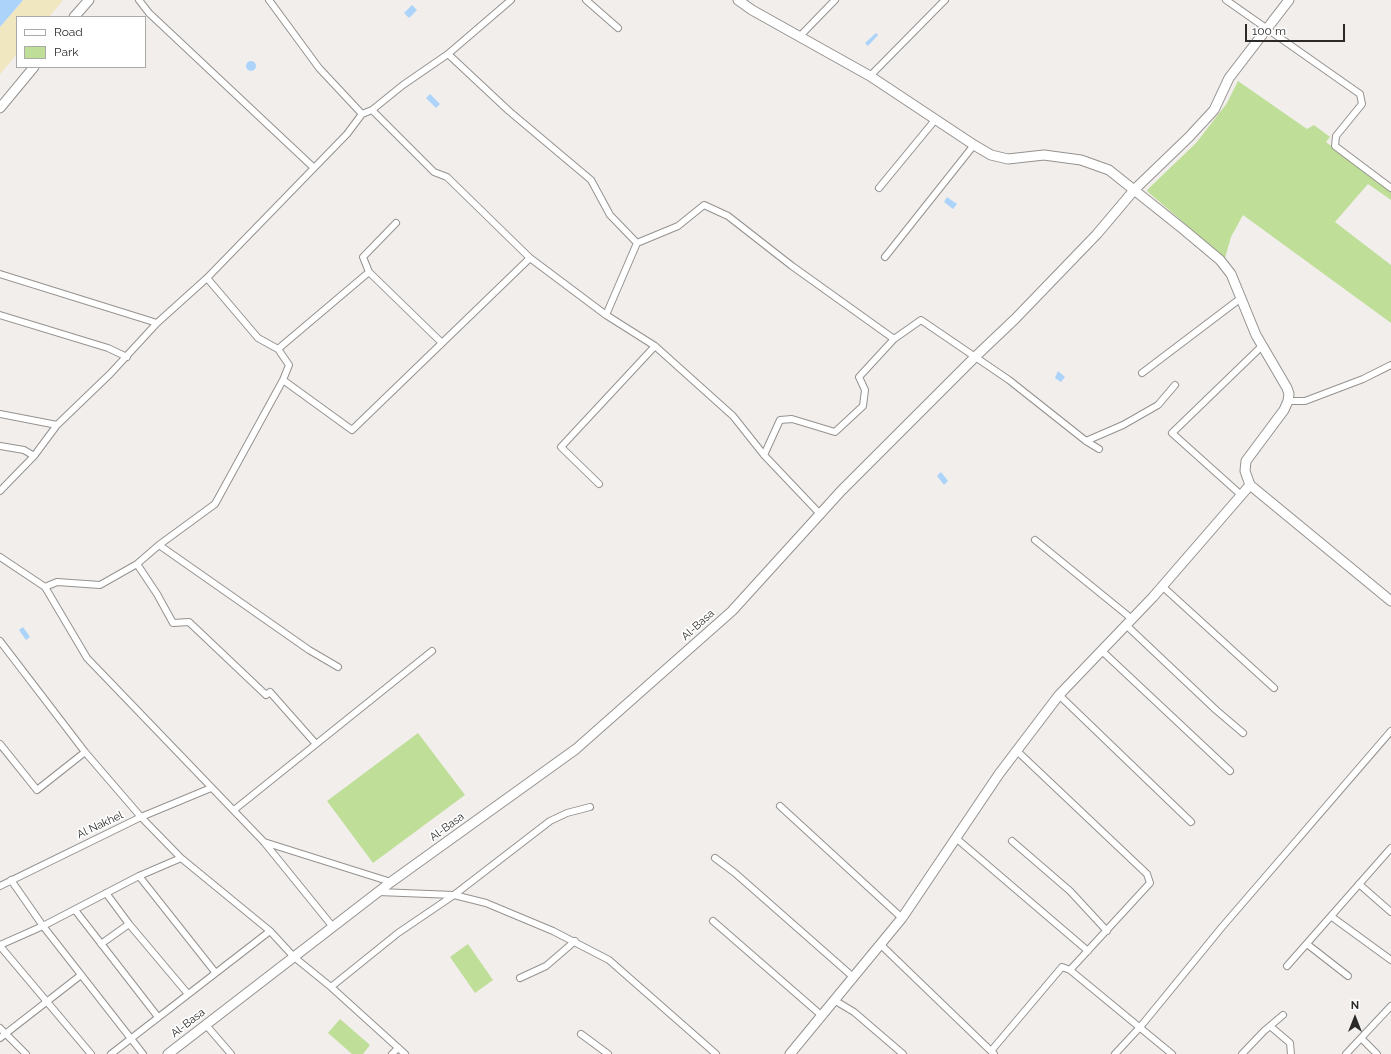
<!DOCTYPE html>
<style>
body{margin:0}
#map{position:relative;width:1391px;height:1054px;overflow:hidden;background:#f2eeec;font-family:Raleway,sans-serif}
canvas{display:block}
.legend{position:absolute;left:16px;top:16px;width:130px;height:52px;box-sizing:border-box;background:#fff;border:1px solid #aaaaa9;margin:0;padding:5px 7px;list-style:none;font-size:12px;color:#2b2a29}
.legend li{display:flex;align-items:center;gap:8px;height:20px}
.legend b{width:20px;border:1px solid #aaaaa9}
.north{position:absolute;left:1335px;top:998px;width:40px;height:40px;-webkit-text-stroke:3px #fff;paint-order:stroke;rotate:0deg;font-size:11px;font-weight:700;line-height:16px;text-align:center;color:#2b2a29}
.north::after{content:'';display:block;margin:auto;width:14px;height:18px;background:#2b2a29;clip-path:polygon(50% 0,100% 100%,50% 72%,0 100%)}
.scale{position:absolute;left:1245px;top:24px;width:100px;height:18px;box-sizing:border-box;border:2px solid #2b2a29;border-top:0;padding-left:5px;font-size:12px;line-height:14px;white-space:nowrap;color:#2b2a29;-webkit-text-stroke:3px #fff;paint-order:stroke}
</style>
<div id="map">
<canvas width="1391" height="1054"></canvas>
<ul class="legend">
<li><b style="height:5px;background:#fff"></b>Road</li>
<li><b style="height:11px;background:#bfdf99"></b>Park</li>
</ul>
<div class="north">N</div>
<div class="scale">100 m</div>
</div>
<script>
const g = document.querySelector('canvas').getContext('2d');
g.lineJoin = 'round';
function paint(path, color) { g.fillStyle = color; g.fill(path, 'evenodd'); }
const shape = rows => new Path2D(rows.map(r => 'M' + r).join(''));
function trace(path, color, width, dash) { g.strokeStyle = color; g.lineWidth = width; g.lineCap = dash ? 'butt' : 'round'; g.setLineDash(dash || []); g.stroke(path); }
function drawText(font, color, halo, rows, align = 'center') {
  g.font = font + ' Raleway,sans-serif'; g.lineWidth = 3.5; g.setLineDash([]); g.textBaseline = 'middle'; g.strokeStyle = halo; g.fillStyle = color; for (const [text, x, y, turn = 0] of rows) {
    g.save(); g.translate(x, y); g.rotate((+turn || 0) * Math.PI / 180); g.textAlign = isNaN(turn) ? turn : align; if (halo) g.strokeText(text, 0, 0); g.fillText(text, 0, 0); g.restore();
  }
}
paint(shape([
 [1238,81,1307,129,1314,125,1330,137,1326,142,1391,191,1391,200,1368,184,1335,222,1391,265,1391,323,1243,215,1231,237,1225,258,1148,192,1147,190,1196,143,1227,103],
 [418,733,465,795,373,863,327,801],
 [468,944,493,980,475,993,450,957],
 [340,1019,370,1045,363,1054,352,1054,328,1033]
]), '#bfdf99');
paint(shape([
 [23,0,63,0,49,17,17,17,17,54,0,74,0,27]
]), '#f0e6c0');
paint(shape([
 [0,0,23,0,0,27],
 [412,5,417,10,409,18,404,13],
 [876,33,878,35,868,46,865,43],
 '246 66a5 5 0 1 1 10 0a5 5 0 1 1-10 0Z',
 [430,94,440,104,436,108,426,98],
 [947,197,957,204,953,209,944,202],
 [1058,371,1065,377,1061,382,1055,378],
 [941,472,948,481,944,485,937,476],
 [23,627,30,637,26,640,19,630]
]), '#acd3fa');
const street = shape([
 [139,0,149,13,314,168],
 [269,0,319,68,362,114],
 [586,0,618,28],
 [1226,0,1360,94,1362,104,1336,136,1335,146,1391,188],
 [800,36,835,0],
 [448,54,509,111,591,180,610,215,637,243],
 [870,76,945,0],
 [372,110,434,172,447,177,530,258,606,315,655,346,733,416,764,455,821,515],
 [879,188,935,120],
 [885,257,974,145],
 [369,272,442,343],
 [0,274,157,323],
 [0,315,108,348,127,357],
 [606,315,637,243,678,226,704,205,728,216,792,266,894,339],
 [278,349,369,272,363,257,396,223],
 [1142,373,1241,298],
 [283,380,352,430,530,258],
 [1288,401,1305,401,1363,379,1391,365],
 [0,414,57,425],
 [1086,441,1123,425,1158,405,1175,385],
 [0,446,24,450,34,456],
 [764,455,780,420,792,419,835,432,863,406,865,390,859,377,894,339,921,320,1009,380,1086,441,1099,449],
 [599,484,561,447,655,346],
 [0,491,34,456,57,425,110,374,157,323,207,278,347,134,362,114,372,110,403,85,448,54,511,0],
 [1240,494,1172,433,1262,346],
 [1035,540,1132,619],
 [159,545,309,650,338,667],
 [0,557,45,587,87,658,264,842,333,927],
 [137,564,157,594,173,623,189,622,266,695,270,692,316,744],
 [1162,586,1274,688],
 [45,587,57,582,100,585,137,564,159,545,215,504,283,380,289,365,278,349,258,338,207,278],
 [1126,625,1216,710,1243,733],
 [0,641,85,752,141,817,181,858],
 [1102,651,1230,771],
 [1059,695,1191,822],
 [0,744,37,790,85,752],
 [1016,750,1147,874,1150,883,1070,970],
 [780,806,902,918],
 [234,810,432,651],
 [957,839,1088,951],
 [1012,841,1070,891,1107,931],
 [264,842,391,882],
 [715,858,735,873,852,976],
 [139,876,215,972],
 [11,880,43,926,143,1054],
 [1359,884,1391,912],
 [0,886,141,817,211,788],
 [378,892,454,895,486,903,553,931,609,960,716,1054],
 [106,893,129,924,188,994],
 [75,910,158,1017],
 [1332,917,1391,960],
 [713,921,821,1015],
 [101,944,129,924],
 [1307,944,1348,976],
 [0,945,43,926,139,876,181,858,270,931,294,957,331,987,405,1054],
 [881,945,994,1054],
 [0,946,91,1054],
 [1287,966,1391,848],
 [520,978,546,966,575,941],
 [331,987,398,933,454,895,550,821,567,813,590,807],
 [834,1000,854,1012,903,1054],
 [206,1025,231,1054],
 [1270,1026,1290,1043,1291,1054],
 [0,1028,26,1054],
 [581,1034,608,1054],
 [0,1038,81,975],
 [1361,1038,1377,1054],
 [991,1051,1062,967,1070,970,1172,1054],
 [111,1054,270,931],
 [392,1054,398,1048],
 [1115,1054,1141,1026,1222,927,1391,731],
 [1242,1054,1264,1031,1283,1015],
 [1346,1054,1391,1006]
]);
const secondary = shape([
 [738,0,752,10,870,76,974,145,991,155,1008,159,1044,155,1081,160,1109,170,1183,229,1220,260,1231,274,1256,335,1287,388,1289,394,1288,401,1284,410,1246,461,1245,471,1250,485,1391,601],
 [74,17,89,0],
 [0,108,34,67],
 [168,1054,391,882,576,749,732,611,841,491,975,357,1015,319,1097,234,1135,189,1189,137,1214,110,1229,78,1289,0],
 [790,1054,902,918,999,774,1059,695,1153,597,1250,485]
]);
trace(street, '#95928f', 8);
trace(secondary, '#95928f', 11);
trace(street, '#fff', 6);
trace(secondary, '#fff', 9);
drawText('11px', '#2b2a29', '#fff', [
 ["Al-Basa",698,625,-42],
 ["Al Nakhel",100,825,-25],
 ["Al-Basa",447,827,-36],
 ["Al-Basa",188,1023,-38]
]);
</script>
